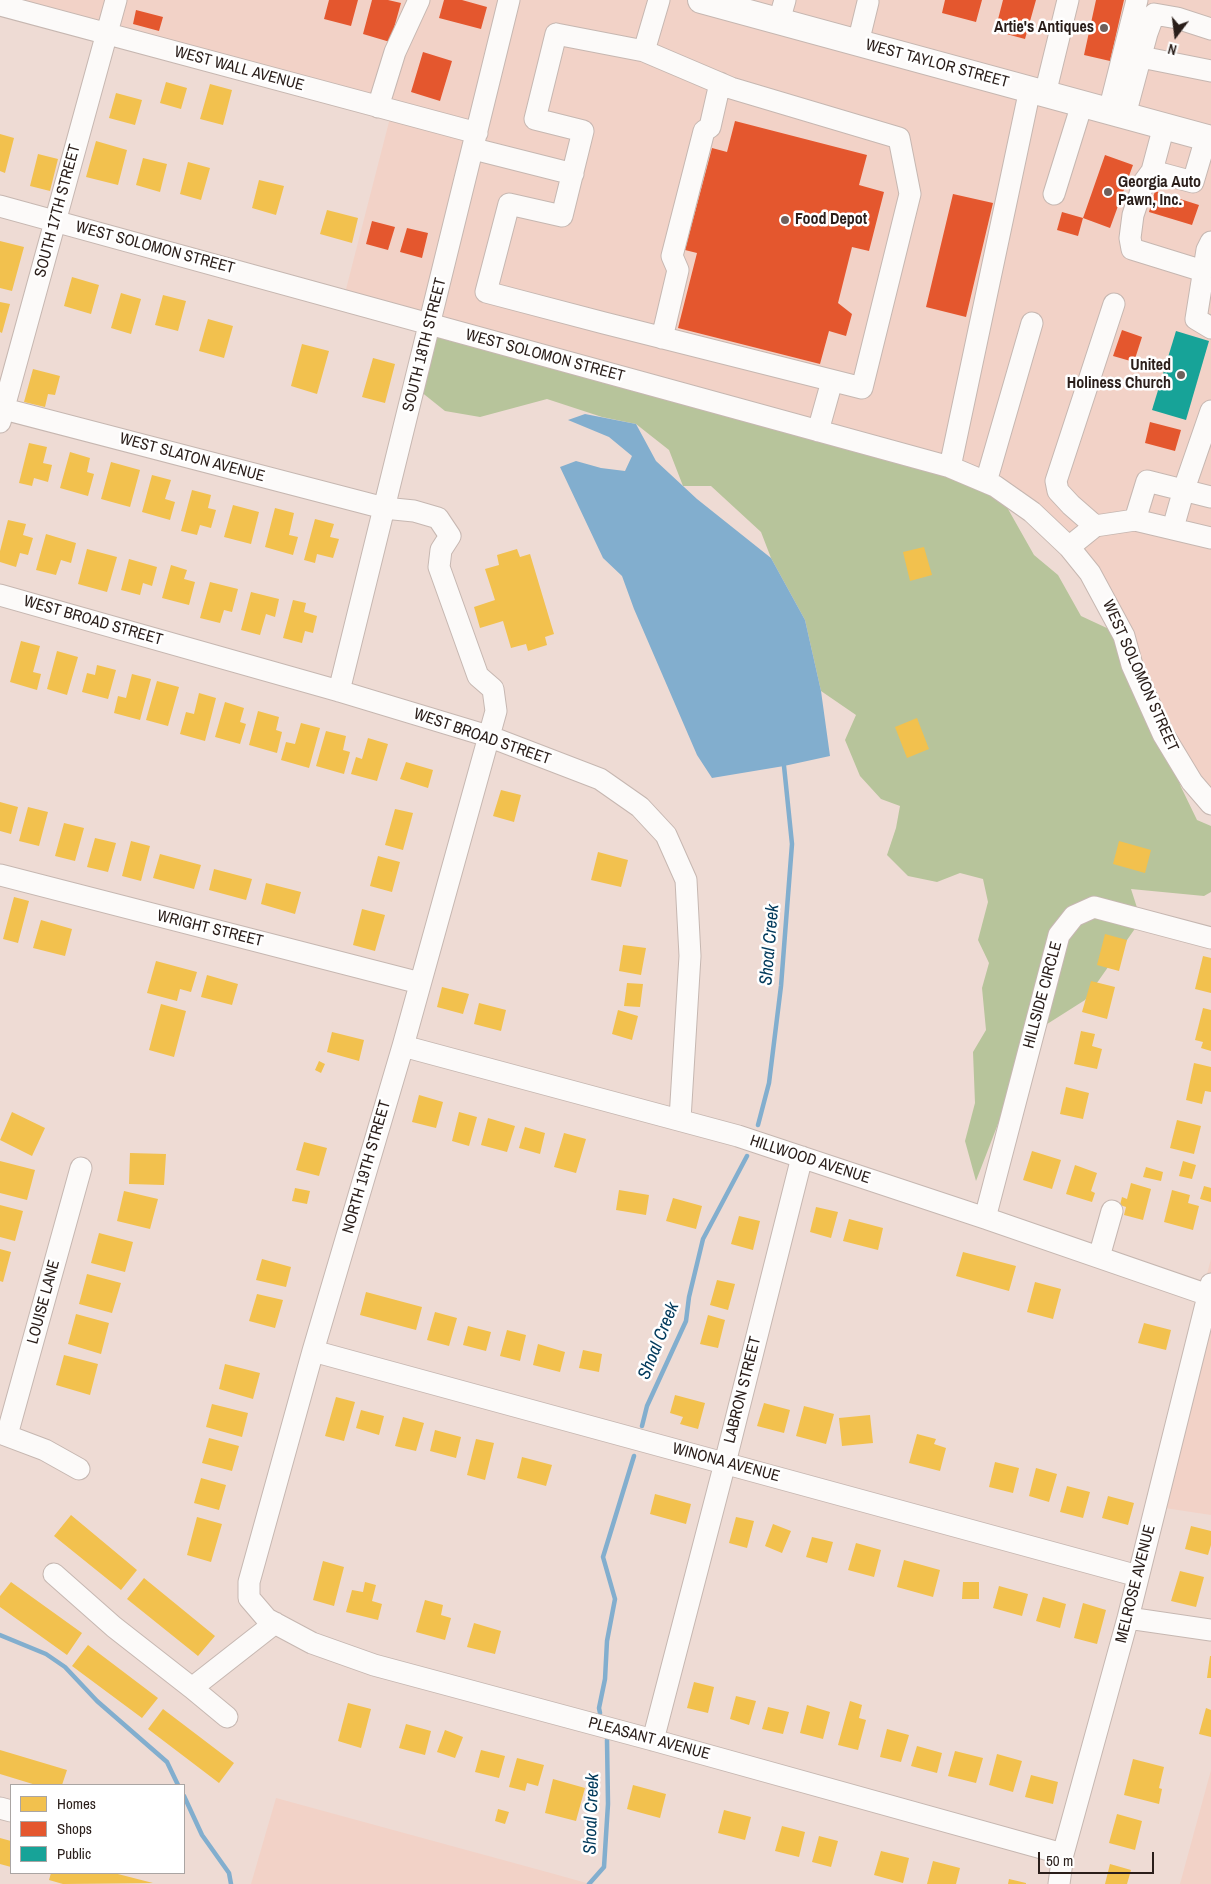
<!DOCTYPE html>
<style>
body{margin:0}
#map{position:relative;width:1211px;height:1884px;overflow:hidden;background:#eedbd4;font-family:"Archivo Narrow",sans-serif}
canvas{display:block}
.legend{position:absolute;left:10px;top:1784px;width:175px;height:90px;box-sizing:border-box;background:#fff;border:1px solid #aaa5a3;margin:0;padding:6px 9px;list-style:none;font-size:15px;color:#2a1e1a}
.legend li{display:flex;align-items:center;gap:10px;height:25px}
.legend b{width:25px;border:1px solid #aaa5a3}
.north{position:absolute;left:1151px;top:10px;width:50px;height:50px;-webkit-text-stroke:4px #fff;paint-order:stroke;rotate:195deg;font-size:14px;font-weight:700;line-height:20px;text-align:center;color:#2a1e1a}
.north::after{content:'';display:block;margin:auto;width:18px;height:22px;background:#2a1e1a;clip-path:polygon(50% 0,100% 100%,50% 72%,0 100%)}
.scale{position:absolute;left:1038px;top:1852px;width:116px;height:22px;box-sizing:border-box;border:2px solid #2a1e1a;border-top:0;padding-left:6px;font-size:15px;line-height:18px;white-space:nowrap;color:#2a1e1a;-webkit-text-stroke:4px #fff;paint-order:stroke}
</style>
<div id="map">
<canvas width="1211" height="1884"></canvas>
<ul class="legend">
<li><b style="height:14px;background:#f2c14e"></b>Homes</li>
<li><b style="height:14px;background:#e4572e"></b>Shops</li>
<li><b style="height:14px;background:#17a398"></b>Public</li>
</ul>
<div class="north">N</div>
<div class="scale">50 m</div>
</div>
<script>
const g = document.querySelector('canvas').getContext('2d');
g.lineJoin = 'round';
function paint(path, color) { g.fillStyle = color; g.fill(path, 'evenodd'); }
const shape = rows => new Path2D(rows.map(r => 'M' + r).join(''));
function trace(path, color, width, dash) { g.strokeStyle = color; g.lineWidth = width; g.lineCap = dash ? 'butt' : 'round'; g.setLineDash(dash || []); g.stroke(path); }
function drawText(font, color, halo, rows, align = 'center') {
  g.font = font + ' "Archivo Narrow",sans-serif'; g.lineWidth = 5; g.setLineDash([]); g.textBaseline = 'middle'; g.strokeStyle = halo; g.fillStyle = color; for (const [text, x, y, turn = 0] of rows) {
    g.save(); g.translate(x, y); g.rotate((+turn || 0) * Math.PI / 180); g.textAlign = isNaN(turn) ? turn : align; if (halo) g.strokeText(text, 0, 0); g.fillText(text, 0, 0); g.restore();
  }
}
paint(shape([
 [0,0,1211,0,1211,808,1181,787,1135,663,1029,497,344,297,391,114],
 [1211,1259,1211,1515,1145,1505],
 [1211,1770,1211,1884,1180,1884],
 [276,1798,558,1875,590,1884,251,1884]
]), '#f2d2c7');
paint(shape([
 [431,324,995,486,1034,555,1058,575,1081,616,1124,636,1163,734,1181,787,1197,820,1211,826,1211,892,1204,896,1131,889,1141,920,1085,1000,1033,1033,976,1181,965,1141,975,1103,973,1052,986,1030,982,988,989,963,978,940,988,902,983,879,960,873,937,882,908,876,887,855,896,828,900,806,881,799,860,776,845,740,856,715,821,691,805,620,771,558,761,532,711,486,683,486,669,450,636,424,602,417,547,399,480,417,445,411,415,387]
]), '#b7c49b');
paint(shape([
 [585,414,636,424,656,461,697,499,771,558,805,620,821,691,830,756,784,766,712,778,697,755,634,609,622,576,603,558,560,467,576,461,601,468,625,471,632,456,609,437,568,420]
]), '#82aece');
paint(shape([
 [166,82,187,88,181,109,160,103],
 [210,84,232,90,223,125,200,119],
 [116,93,142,100,135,125,109,118],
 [0,134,14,138,5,173,0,171],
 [96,141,127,150,118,185,86,177],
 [38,154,58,159,50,191,30,186],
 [143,158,167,164,160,192,136,185],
 [188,162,210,168,201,200,180,194],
 [259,180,284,186,276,215,252,208],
 [327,210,358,218,352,243,320,234],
 [0,241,24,247,12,291,0,288],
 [72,277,99,285,91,314,64,306],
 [121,293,141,299,131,334,111,328],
 [163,295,186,301,178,331,155,325],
 [0,302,10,304,2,333,0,332],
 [208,319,233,326,224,358,199,351],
 [302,344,329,351,317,394,291,386],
 [373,358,395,364,385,403,362,397],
 [33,369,60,376,55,395,48,394,45,407,24,402],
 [29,443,47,447,43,463,52,465,48,482,34,478,32,486,19,483],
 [70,452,90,458,87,472,94,474,88,496,60,488],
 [111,462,140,470,130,507,101,499],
 [152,475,171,480,165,499,175,502,170,520,142,512],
 [192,490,211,495,208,508,216,510,211,528,200,525,197,535,181,531],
 [233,505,259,512,251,544,224,537],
 [275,508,294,513,289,535,298,537,293,555,265,547],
 [315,519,334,524,330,537,339,539,333,558,317,554,315,563,304,560],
 [8,520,26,524,23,535,33,538,28,555,20,553,16,567,0,562,0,551],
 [46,534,76,543,71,563,61,560,56,575,36,570],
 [924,547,932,575,910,581,903,552],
 [87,549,117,557,107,592,78,584],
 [517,549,520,557,530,554,554,634,545,637,547,645,528,651,526,644,511,648,503,621,480,628,474,607,495,600,485,569,499,565,497,555],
 [129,559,157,567,152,586,143,583,140,595,121,590],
 [171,565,187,570,184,579,195,582,189,605,162,598],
 [210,582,238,589,232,612,224,610,220,623,200,618],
 [251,592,279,599,275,617,266,614,260,635,241,630],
 [293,600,306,603,304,612,317,616,313,633,305,631,302,643,283,638],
 [21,641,40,646,33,672,41,674,37,690,10,682],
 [57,651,78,657,67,695,47,689],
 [97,665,116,670,108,699,82,692,87,673,95,675],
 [132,674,151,679,140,720,114,713,118,696,126,698],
 [157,681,179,687,168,726,146,720],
 [199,693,216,698,205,741,180,734,186,712,194,714],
 [225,702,244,708,240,722,246,724,240,744,215,737],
 [258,711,279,717,276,730,282,732,277,753,249,745],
 [917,718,929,749,907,758,895,727],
 [301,723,320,728,309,768,281,760,286,742,295,744],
 [326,731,346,736,343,750,350,752,344,774,316,766],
 [368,738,388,744,377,781,351,774,356,757,362,759],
 [406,762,433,770,428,788,400,779],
 [501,790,521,795,514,822,493,816],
 [0,802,18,807,11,834,0,831],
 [28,807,48,812,39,846,19,841],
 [395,809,413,813,403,850,385,845],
 [64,823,84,828,75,861,55,856],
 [95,838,116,843,108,872,87,867],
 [131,841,150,846,141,881,122,876],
 [1119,841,1151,850,1145,873,1113,864],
 [598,852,628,860,621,887,591,880],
 [160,854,201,865,194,889,153,878],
 [378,856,400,862,392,892,370,886],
 [214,869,252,879,246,900,209,890],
 [266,883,301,892,295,914,261,904],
 [14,897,29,901,18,943,3,939],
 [362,909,385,915,375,951,353,945],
 [41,920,72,929,65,956,33,948],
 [1105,934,1127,940,1119,971,1097,965],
 [623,945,646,948,641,975,619,971],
 [1203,956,1211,958,1211,993,1195,989],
 [156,961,197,972,191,992,180,989,177,1001,147,993],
 [207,975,238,984,232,1005,201,997],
 [1091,981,1115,987,1107,1019,1082,1012],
 [627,983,643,984,640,1007,624,1006],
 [442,987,469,994,463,1014,437,1007],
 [479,1003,506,1010,501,1031,474,1024],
 [161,1004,186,1011,174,1057,149,1050],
 [1203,1008,1211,1010,1211,1051,1201,1048,1203,1042,1195,1040],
 [618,1010,638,1016,632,1040,612,1034],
 [1081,1031,1095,1034,1092,1046,1102,1049,1097,1069,1074,1064],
 [332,1032,364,1040,359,1061,327,1052],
 [319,1061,325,1064,321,1073,315,1070],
 [1194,1063,1211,1067,1211,1092,1205,1091,1202,1104,1186,1100],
 [1066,1087,1089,1093,1083,1119,1060,1114],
 [419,1095,443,1102,436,1128,412,1122],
 [12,1112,45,1128,32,1156,0,1140],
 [459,1112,477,1117,469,1146,452,1141],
 [488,1118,515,1126,507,1152,481,1145],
 [1177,1120,1201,1126,1194,1154,1170,1148],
 [525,1127,545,1133,540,1154,519,1148],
 [564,1133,586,1139,576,1173,554,1167],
 [304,1142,327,1148,319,1176,296,1170],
 [1032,1151,1061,1160,1052,1189,1023,1180],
 [130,1153,166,1154,164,1185,129,1184],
 [0,1161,35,1170,27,1200,0,1193],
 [1183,1161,1196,1165,1192,1179,1179,1176],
 [1075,1165,1097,1173,1091,1191,1095,1193,1092,1202,1066,1194],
 [1146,1167,1163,1172,1161,1181,1143,1177],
 [1131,1183,1151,1189,1143,1220,1124,1215,1126,1207,1120,1205,1122,1197,1127,1199],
 [1204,1186,1211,1188,1211,1202,1200,1199],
 [295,1188,310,1191,307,1204,292,1201],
 [619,1190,649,1195,646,1215,616,1210],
 [1172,1190,1190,1195,1188,1203,1199,1206,1193,1230,1164,1222],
 [124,1191,158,1199,150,1229,117,1221],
 [673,1198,702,1206,696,1229,666,1221],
 [0,1205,23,1211,15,1241,0,1237],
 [816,1207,838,1212,831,1238,810,1232],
 [739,1216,760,1221,753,1250,731,1244],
 [849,1219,883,1228,878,1250,843,1241],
 [99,1233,133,1242,125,1272,91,1263],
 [0,1249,11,1252,3,1282,0,1281],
 [963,1252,1016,1266,1009,1291,956,1276],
 [262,1259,291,1267,286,1287,256,1280],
 [87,1274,121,1283,112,1313,79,1304],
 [717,1280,735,1284,728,1310,710,1305],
 [1035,1282,1061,1289,1053,1319,1027,1312],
 [366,1292,422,1307,416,1330,360,1315],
 [257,1294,283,1300,275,1328,249,1321],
 [435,1312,457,1318,449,1346,427,1340],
 [76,1314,109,1323,101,1354,68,1344],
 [708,1315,725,1320,718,1348,700,1344],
 [1144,1323,1171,1330,1166,1350,1138,1343],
 [468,1326,491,1332,486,1351,463,1345],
 [507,1330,526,1335,520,1361,500,1356],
 [538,1344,565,1352,560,1372,533,1365],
 [583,1350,602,1354,599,1372,579,1368],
 [64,1355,98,1364,90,1395,56,1385],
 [225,1364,260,1373,253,1399,219,1389],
 [675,1395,705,1403,698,1429,680,1424,683,1417,670,1413],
 [336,1397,355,1402,344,1441,325,1436],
 [764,1403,790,1410,784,1433,757,1426],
 [212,1404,248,1413,242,1437,206,1427],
 [804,1406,834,1414,826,1444,796,1436],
 [361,1410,384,1416,379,1435,356,1428],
 [870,1415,873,1443,842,1446,839,1418],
 [403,1417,424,1423,416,1451,395,1446],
 [435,1430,461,1437,456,1458,430,1451],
 [917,1434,936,1439,934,1444,946,1448,940,1471,909,1463],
 [209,1438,239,1446,232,1471,202,1463],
 [476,1439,494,1443,485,1480,467,1475],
 [522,1457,552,1465,546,1486,517,1478],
 [995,1462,1019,1468,1013,1493,989,1487],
 [1036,1468,1057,1474,1049,1502,1029,1496],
 [201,1478,226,1485,219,1510,194,1503],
 [1067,1486,1090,1492,1083,1518,1060,1512],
 [655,1494,691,1504,686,1524,650,1514],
 [1108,1496,1134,1503,1128,1525,1102,1518],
 [71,1515,137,1570,121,1590,54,1536],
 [197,1517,222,1524,211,1562,187,1555],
 [736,1517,754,1521,747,1548,729,1543],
 [773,1524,791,1531,782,1553,765,1546],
 [1191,1526,1211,1531,1211,1545,1208,1555,1185,1549],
 [812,1537,833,1542,827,1563,806,1557],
 [856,1543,881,1550,874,1577,848,1570],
 [904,1560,940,1570,933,1597,897,1587],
 [323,1561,344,1567,334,1606,313,1600],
 [1180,1571,1204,1577,1196,1607,1171,1601],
 [144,1578,215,1636,198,1656,127,1599],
 [11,1582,82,1633,67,1655,0,1607,0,1596],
 [365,1582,376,1585,372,1601,382,1604,378,1620,346,1612,352,1590,363,1592],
 [963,1582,979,1582,979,1599,962,1599],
 [999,1586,1028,1594,1022,1616,993,1608],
 [1043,1597,1066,1604,1060,1628,1036,1621],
 [425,1600,443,1605,441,1615,451,1618,445,1640,416,1632],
 [1083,1603,1106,1610,1097,1644,1074,1638],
 [474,1623,501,1631,495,1654,467,1647],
 [88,1645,158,1698,142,1718,72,1666],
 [1210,1656,1211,1656,1211,1678,1207,1678],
 [694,1682,714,1687,708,1713,687,1708],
 [736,1696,756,1701,749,1725,730,1719],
 [850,1701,862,1705,859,1718,866,1720,858,1750,838,1745],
 [348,1703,371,1709,361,1748,338,1741],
 [807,1705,830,1712,823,1739,800,1733],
 [768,1707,789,1712,783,1734,762,1729],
 [1206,1708,1211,1710,1211,1737,1199,1734],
 [163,1709,234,1763,219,1783,148,1729],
 [406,1724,431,1731,425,1755,399,1748],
 [887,1729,909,1735,901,1762,880,1757],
 [445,1730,463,1737,455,1758,437,1752],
 [917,1746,942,1753,937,1773,911,1766],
 [0,1750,67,1770,62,1785,36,1785,0,1774],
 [481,1750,505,1756,499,1778,475,1772],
 [955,1751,983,1758,976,1783,948,1776],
 [997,1754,1022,1761,1013,1792,989,1785],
 [517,1758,544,1765,538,1786,527,1783,525,1791,509,1787],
 [1133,1759,1164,1767,1159,1788,1162,1789,1159,1804,1124,1795],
 [1031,1775,1058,1782,1053,1804,1025,1797],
 [553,1779,585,1788,576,1821,545,1813],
 [633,1785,666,1794,660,1818,627,1809],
 [498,1809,509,1812,505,1824,495,1821],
 [724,1810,751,1817,745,1840,718,1833],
 [1117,1814,1142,1821,1135,1850,1109,1843],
 [782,1826,805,1832,799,1857,775,1851],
 [819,1836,838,1841,831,1867,812,1862],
 [0,1838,11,1841,11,1867,0,1864],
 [881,1851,909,1858,903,1883,874,1875],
 [933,1861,960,1868,956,1884,927,1884],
 [1110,1864,1131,1870,1127,1884,1105,1884],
 [51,1873,114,1873,153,1883,63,1884,49,1880],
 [1009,1879,1026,1883,1026,1884,1008,1884]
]), '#f2c14e');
paint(shape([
 [329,0,358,0,351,26,324,19],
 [372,0,388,0,401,3,390,42,363,34],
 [444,0,462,0,487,7,481,29,439,18],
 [945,0,982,0,976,22,942,13],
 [1003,0,1036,0,1025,39,995,31],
 [1096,0,1124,0,1110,61,1084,55],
 [136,10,163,17,159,31,133,24],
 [423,52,452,61,440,101,411,92],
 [735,121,867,155,859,185,884,192,869,251,852,247,838,303,852,314,846,336,829,331,820,364,678,328,697,253,685,250,712,148,727,152],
 [1105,155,1133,165,1110,228,1083,218,1078,236,1057,230,1062,212,1083,218],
 [1155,191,1199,205,1192,225,1149,212],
 [953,194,993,203,966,317,926,307],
 [372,221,395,227,388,250,366,244],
 [407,228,428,233,422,258,400,252],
 [1122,330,1142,337,1134,362,1113,356],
 [1150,422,1181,430,1175,451,1145,443]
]), '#e4572e');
paint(shape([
 [1176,331,1209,341,1186,420,1152,410]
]), '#17a398');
trace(shape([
 [758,1125,769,1083,781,986,792,844,784,766],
 [642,1426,647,1406,686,1321,689,1297,703,1239,747,1156],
 [0,1635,46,1654,65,1667,97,1701,167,1762,178,1785],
 [600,1713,599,1708,605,1679,607,1641,615,1599,603,1557,634,1456],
 [184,1796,202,1835,229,1873,231,1884],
 [589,1884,604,1867,608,1804,607,1740]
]), '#82aece', 4.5);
const minor = shape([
 [0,5,477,133],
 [779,21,785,0],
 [556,34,644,51,731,88,899,138,910,194,862,388,604,323,486,292,509,204,562,216,583,131,535,119,556,34],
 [858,43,868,2],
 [644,51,659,0],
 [1141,57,1211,71],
 [1045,94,1068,0],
 [378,107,395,52,419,0],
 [1109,111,1137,0],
 [1125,115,1147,33,1154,14,1177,18,1211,29],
 [1164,126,1152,171,1144,182,1133,215,1130,238,1132,249,1203,271],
 [474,149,573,174],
 [1152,171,1193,182,1206,138],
 [1054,194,1082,104],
 [0,206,950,467,995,486,1032,512,1069,547,1090,573,1124,636,1132,665,1163,734,1192,782,1211,804],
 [1211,242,1207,250,1196,319,1211,328],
 [662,338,678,270,672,256,704,131,710,127,720,83],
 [0,408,384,508,414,511,438,518,450,536,441,550,439,567,478,676,493,689,496,711,403,1046,313,1351,249,1582,249,1598,267,1619,312,1643,374,1665,653,1740,1063,1854],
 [0,422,116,0],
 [818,431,832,381],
 [950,467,1030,89],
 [986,482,1032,323],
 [1135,520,1147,481,1211,497],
 [1095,526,1071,505,1058,491,1056,481,1114,304],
 [1173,528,1184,489,1211,411],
 [1069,547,1095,526,1135,520,1211,538],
 [0,595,339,691,488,736,600,779,640,807,666,835,686,880,690,956,680,1119],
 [339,691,509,0],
 [0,875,420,983],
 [403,1046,738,1136,985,1218,1211,1296],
 [985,1218,1059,935,1074,916,1094,907,1211,938],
 [1099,1257,1112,1211],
 [313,1351,1138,1576],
 [0,1433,45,1450,79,1469],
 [7,1435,81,1168],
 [54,1574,114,1627,192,1688,275,1623],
 [1128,1618,1211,1630],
 [192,1688,227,1717],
 [653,1740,725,1463,802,1157],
 [0,1808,11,1811],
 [1059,1884,1063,1854,1128,1618,1211,1284]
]);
const major = shape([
 [701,0,1211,139]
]);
trace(minor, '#c6b7b1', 23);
trace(major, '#c6b7b1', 28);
trace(minor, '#fcfaf9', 21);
trace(major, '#fcfaf9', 26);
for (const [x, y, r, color] of [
 [1104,28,5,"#6f605b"],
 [1108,192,5,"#6f605b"],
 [785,220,5,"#6f605b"],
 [1181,375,5,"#6f605b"]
]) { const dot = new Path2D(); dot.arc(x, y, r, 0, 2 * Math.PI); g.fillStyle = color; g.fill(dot); trace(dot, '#fff', 2); }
drawText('bold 16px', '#2a1e1a', '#fff', [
 ["Artie's Antiques",1094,28],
 ["Georgia Auto",1118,183,"left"],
 ["Pawn, Inc.",1118,201,"left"],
 ["Food Depot",795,220,"left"],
 ["United",1171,366],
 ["Holiness Church",1171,384]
], 'right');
drawText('16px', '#2a1e1a', '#fff', [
 ["WEST TAYLOR STREET",937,64,15],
 ["WEST WALL AVENUE",239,69,15],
 ["SOUTH 17TH STREET",58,211,-75],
 ["WEST SOLOMON STREET",155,248,15],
 ["SOUTH 18TH STREET",425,345,-76],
 ["WEST SOLOMON STREET",545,356,15],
 ["WEST SLATON AVENUE",192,458,15],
 ["WEST BROAD STREET",93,621,16],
 ["WEST SOLOMON STREET",1140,676,66],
 ["WEST BROAD STREET",482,737,19],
 ["WRIGHT STREET",210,929,14],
 ["HILLSIDE CIRCLE",1043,995,-75],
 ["HILLWOOD AVENUE",810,1160,18],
 ["NORTH 19TH STREET",367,1167,-74],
 ["LOUISE LANE",44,1302,-75],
 ["LABRON STREET",743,1390,-76],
 ["WINONA AVENUE",726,1463,15],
 ["MELROSE AVENUE",1136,1584,-76],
 ["PLEASANT AVENUE",649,1739,15]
]);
drawText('italic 18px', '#00395b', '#fff', [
 ["Shoal Creek",770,945,-85],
 ["Shoal Creek",659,1341,-68],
 ["Shoal Creek",592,1814,-88]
]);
</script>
